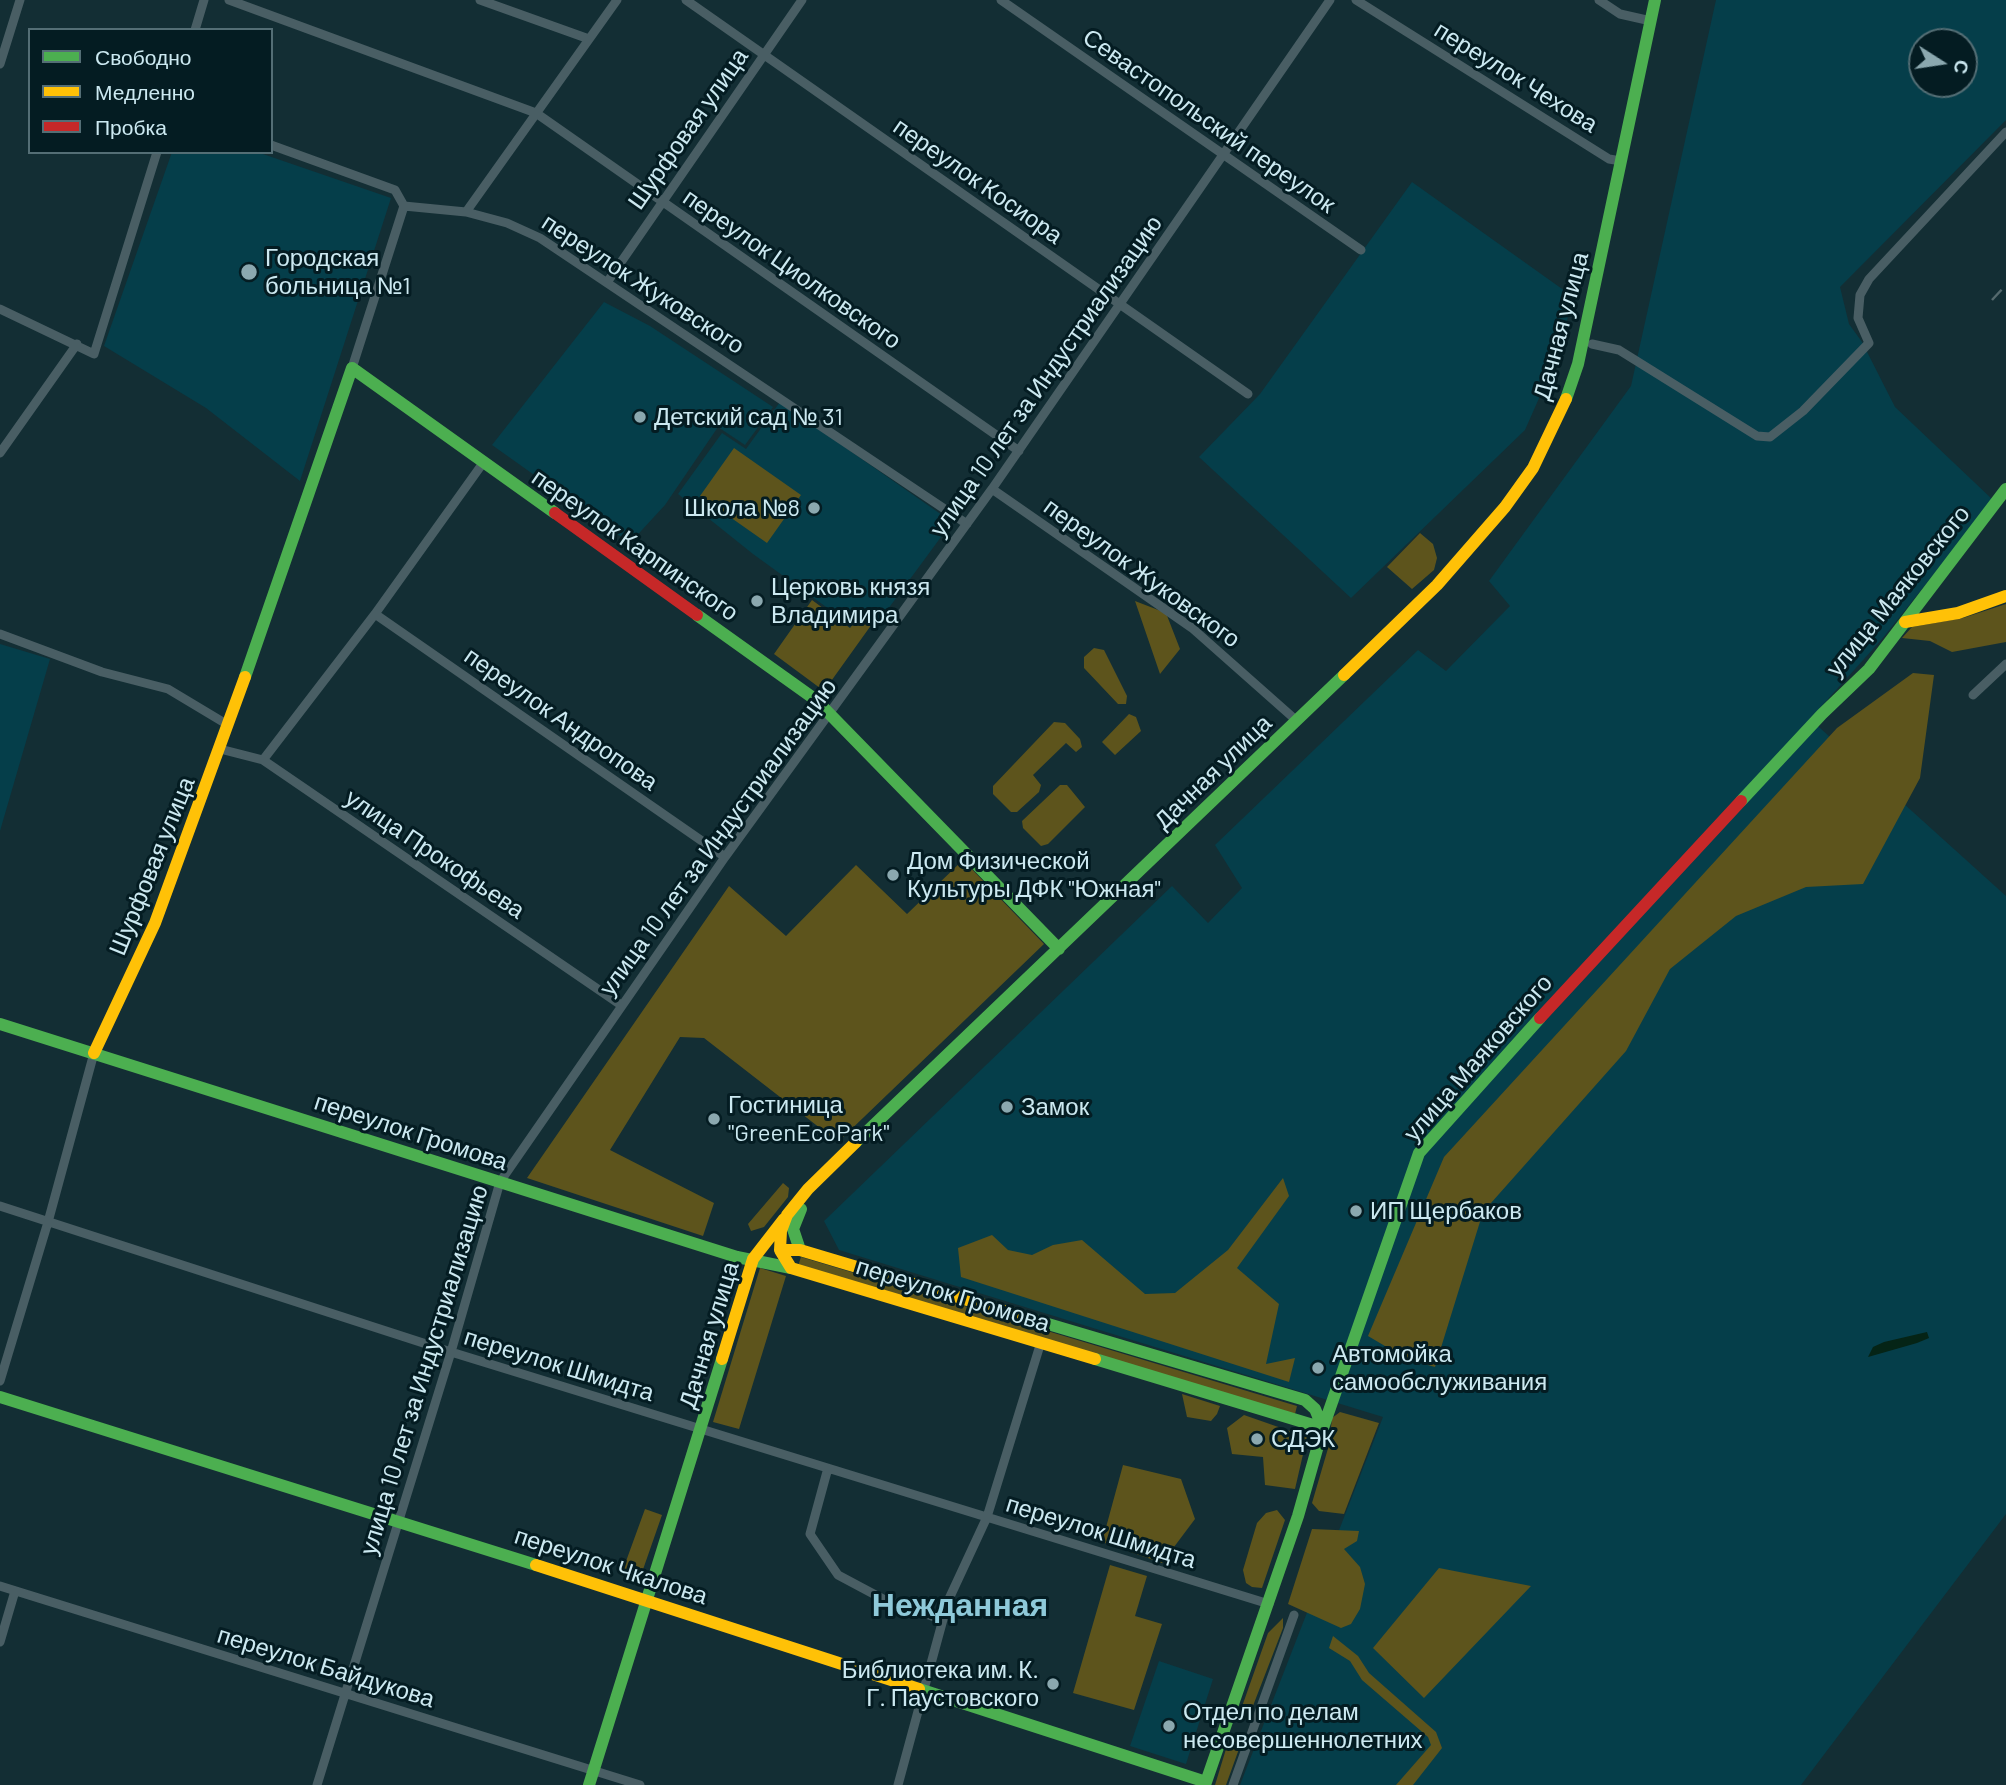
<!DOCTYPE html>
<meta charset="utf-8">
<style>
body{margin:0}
#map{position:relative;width:2006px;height:1785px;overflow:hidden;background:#132e34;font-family:Barlow,sans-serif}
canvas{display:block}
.legend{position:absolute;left:28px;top:28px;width:245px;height:126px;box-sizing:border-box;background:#041c22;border:2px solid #546e75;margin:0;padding:9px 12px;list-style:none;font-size:21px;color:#cce9f1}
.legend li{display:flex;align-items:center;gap:14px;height:35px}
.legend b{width:35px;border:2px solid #546e75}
.north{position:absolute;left:1908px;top:28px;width:70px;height:70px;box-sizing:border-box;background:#041c22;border:2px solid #546e75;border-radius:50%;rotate:102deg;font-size:19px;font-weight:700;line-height:28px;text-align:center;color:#cce9f1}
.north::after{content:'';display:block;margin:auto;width:24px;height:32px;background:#8ba8af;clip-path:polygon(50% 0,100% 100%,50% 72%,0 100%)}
</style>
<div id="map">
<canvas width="2006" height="1785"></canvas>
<ul class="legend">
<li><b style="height:9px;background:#4caf50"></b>Свободно</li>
<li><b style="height:9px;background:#ffc107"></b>Медленно</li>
<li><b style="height:9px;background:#c62828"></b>Пробка</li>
</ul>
<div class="north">С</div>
</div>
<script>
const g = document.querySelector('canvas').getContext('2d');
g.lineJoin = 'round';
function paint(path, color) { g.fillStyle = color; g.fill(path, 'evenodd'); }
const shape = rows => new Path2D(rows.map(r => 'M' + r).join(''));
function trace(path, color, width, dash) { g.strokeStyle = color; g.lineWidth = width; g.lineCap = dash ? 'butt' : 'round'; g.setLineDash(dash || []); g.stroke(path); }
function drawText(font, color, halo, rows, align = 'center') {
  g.font = font + ' Barlow,sans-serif'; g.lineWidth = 6; g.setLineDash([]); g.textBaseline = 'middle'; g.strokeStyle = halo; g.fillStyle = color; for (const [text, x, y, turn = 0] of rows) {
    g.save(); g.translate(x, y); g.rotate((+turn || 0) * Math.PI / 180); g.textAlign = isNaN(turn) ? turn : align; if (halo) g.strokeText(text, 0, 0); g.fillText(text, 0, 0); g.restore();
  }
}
paint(shape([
 [1716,0,2006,0,2006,120,1840,287,1849,324,1862,342,1895,407,1993,500,1882,639,1810,719,2006,896,2006,1514,1801,1785,1240,1785,1383,1417,839,1250,824,1221,1172,886,1208,923,1242,888,1215,845,1418,650,1446,671,1510,606,1489,581,1631,386],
 [1922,42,1964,42,1964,84,1922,84],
 [172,152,257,152,391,198,300,481,206,408,104,346],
 [1412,182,1572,296,1562,346,1525,430,1351,598,1199,457,1260,394],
 [604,302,650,326,773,407,745,445,718,427,665,505,630,543,492,445],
 [780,402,952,522,877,624,860,612,851,625,753,554,678,494,722,433,746,449],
 [0,644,50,659,0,831],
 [1159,1661,1213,1679,1186,1764,1130,1746]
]), '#053e4a');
paint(shape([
 [734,448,801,495,767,543,700,496],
 [1420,533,1433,544,1437,558,1434,570,1412,589,1387,567],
 [812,600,850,628,860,615,872,624,824,691,774,654],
 [1135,601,1166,613,1180,649,1160,674],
 [2006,604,2006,642,1952,652,1930,641,1902,638,1912,627,1963,618],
 [1094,648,1104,650,1127,696,1126,704,1118,704,1084,668,1084,657],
 [1913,673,1934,675,1920,778,1863,884,1806,887,1736,916,1670,969,1626,1051,1483,1212,1435,1367,1407,1359,1368,1336,1444,1157,1837,728],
 [1129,714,1136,717,1141,731,1115,755,1102,742],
 [1054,722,1065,723,1080,739,1082,747,1076,752,1066,743,1033,775,1041,785,1039,792,1017,812,1011,812,993,794,993,786],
 [1060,785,1067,785,1085,807,1048,844,1041,846,1023,828,1022,821],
 [963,860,1044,944,838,1142,704,1038,680,1037,610,1150,714,1203,703,1236,527,1178,729,886,786,936,856,865,907,914],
 [1283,1178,1289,1196,1237,1268,1279,1304,1266,1364,1295,1358,1289,1382,961,1277,958,1248,992,1235,1008,1250,1032,1255,1053,1245,1082,1240,1145,1294,1175,1293,1228,1250],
 [783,1183,789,1188,788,1197,764,1227,751,1231,748,1224],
 [801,1257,1297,1406,1295,1414,798,1266],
 [760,1268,786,1276,739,1429,713,1422],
 [1182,1394,1220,1406,1217,1414,1211,1421,1187,1417],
 [1340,1412,1379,1423,1344,1514,1319,1511,1312,1503,1329,1445,1332,1418],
 [1244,1415,1307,1437,1295,1489,1265,1485,1263,1457,1232,1454,1227,1428],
 [1123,1465,1181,1479,1195,1519,1162,1563,1102,1542],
 [645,1509,662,1515,639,1581,621,1575],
 [1277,1510,1285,1520,1262,1588,1252,1587,1246,1583,1243,1570,1257,1523,1266,1513],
 [1312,1529,1359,1531,1357,1541,1344,1549,1360,1567,1365,1584,1360,1609,1351,1624,1341,1628,1288,1604],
 [1110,1565,1147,1576,1135,1616,1162,1624,1134,1710,1073,1693],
 [1439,1568,1531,1586,1424,1698,1373,1648],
 [1283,1618,1283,1628,1251,1711,1239,1715,1268,1633],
 [1333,1636,1358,1656,1369,1673,1436,1732,1442,1748,1413,1785,1396,1785,1431,1745,1428,1737,1362,1680,1350,1661,1329,1648],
 [1244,1735,1226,1785,1215,1785,1226,1749]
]), '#5d541c');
paint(shape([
 [1927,1332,1929,1338,1917,1343,1868,1357,1873,1347,1884,1342]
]), '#052416');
trace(shape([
 [229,0,536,113,1019,451],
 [480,0,589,39],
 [686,0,1248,394],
 [1001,0,1361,250],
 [1356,0,1609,159,1621,161],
 [1599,0,1620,14,1651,21],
 [195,30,204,0],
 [0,64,20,0],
 [271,145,395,190,404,206,466,212,507,223,540,238,967,524],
 [466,212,617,0],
 [608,281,802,0],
 [0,309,94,354,157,152],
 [1592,344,1619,350,1757,436,1770,437,1803,411,1869,343,1858,318,1860,295,1869,279,2006,132],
 [352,368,404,206],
 [0,453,77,344],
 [992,489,1192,628,1297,721],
 [375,614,725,857],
 [0,634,102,672,168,689,228,725],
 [1973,695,2006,664],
 [220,749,263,760,621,1005],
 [263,760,375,614,483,463],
 [0,1206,451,1352,1269,1604],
 [0,1381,48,1222,94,1053],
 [828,1468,810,1534,838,1575,883,1599,943,1620],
 [0,1586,640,1785],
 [0,1642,15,1591],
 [317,1785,451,1352,500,1182,725,857,992,489,1330,0],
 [898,1785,948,1601,987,1517,1041,1342],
 [1233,1785,1294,1615]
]), '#495e64', 9);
trace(shape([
 [1566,399,1578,364,1655,0],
 [697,615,816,700,1059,949],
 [245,677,352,368,555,513],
 [1741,801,1822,714,1869,669,2006,489],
 [0,1024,737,1257,791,1268],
 [856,1142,1344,675],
 [800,1250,793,1229,801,1209],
 [1021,1316,1305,1400,1315,1409,1323,1428,1095,1359],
 [0,1397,536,1565],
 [1323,1428,1419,1153,1540,1018],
 [919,1689,1206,1782],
 [589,1785,722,1359],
 [1205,1785,1298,1516,1323,1428]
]), '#4caf50', 12);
trace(shape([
 [1905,622,1958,613,2006,596],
 [1344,675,1437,585,1505,507,1533,468,1566,399],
 [94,1053,155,923,245,677],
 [856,1142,808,1189,787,1215,781,1231,780,1250,791,1268,1095,1359],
 [780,1250,800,1250,1021,1316],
 [722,1359,753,1259,784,1219],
 [536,1565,919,1689]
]), '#ffc107', 12);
trace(shape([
 [555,513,697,615],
 [1540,1018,1741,801]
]), '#c62828', 12);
trace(shape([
 [1992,300,2006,285]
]), '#54696d', 2.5, [14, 7]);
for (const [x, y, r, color] of [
 [249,272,9,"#8ba8af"],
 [640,417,7,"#8ba8af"],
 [814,508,7,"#8ba8af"],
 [757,601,7,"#8ba8af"],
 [893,875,7,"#8ba8af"],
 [1007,1107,7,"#8ba8af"],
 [714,1119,7,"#8ba8af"],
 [1356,1211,7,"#8ba8af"],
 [1318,1368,7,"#8ba8af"],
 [1257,1439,7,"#8ba8af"],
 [1053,1684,7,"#8ba8af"],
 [1169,1726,7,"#8ba8af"]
]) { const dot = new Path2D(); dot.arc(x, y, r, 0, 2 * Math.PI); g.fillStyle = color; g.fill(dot); trace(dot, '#041c22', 2.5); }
drawText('24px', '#cce9f1', '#041c22', [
 ["переулок Чехова",1516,77,32],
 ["Севастопольский переулок",1209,121,35],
 ["Шурфовая улица",688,129,-55],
 ["переулок Косиора",978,181,35],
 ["переулок Циолковского",792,269,35],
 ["переулок Жуковского",643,284,33],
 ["Дачная улица",1561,326,-75],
 ["улица 10 лет за Индустриализацию",1046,376,-55],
 ["переулок Карпинского",635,545,35],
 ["переулок Жуковского",1142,573,36],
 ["улица Маяковского",1898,591,-51],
 ["переулок Андропова",561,719,35],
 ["Дачная улица",1213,772,-44],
 ["улица 10 лет за Индустриализацию",718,837,-54],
 ["улица Прокофьева",435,854,34],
 ["Шурфовая улица",152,866,-68],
 ["улица Маяковского",1478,1058,-49],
 ["переулок Громова",411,1132,18],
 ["переулок Громова",953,1295,17],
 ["Дачная улица",709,1335,-73],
 ["переулок Шмидта",559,1365,17],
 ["улица 10 лет за Индустриализацию",424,1370,-73],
 ["переулок Шмидта",1101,1532,17],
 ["переулок Чкалова",611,1566,18],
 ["переулок Байдукова",326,1667,17]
]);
drawText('24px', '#cce9f1', '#041c22', [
 ["Городская",265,258],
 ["больница №1",265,286],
 ["Детский сад № 31",654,417],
 ["Школа №8",800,508,"right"],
 ["Церковь князя",771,587],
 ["Владимира",771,615],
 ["Дом Физической",907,861],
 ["Культуры ДФК \"Южная\"",907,889],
 ["Гостиница",728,1105],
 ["\"GreenEcoPark\"",728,1133],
 ["Замок",1021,1107],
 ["ИП Щербаков",1370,1211],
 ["Автомойка",1332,1354],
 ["самообслуживания",1332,1382],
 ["СДЭК",1271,1439],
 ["Библиотека им. К.",1039,1670,"right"],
 ["Г. Паустовского",1039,1698,"right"],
 ["Отдел по делам",1183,1712],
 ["несовершеннолетних",1183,1740]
], 'left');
drawText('bold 32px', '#8ec9d9', '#041c22', [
 ["Нежданная",960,1605]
]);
</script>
